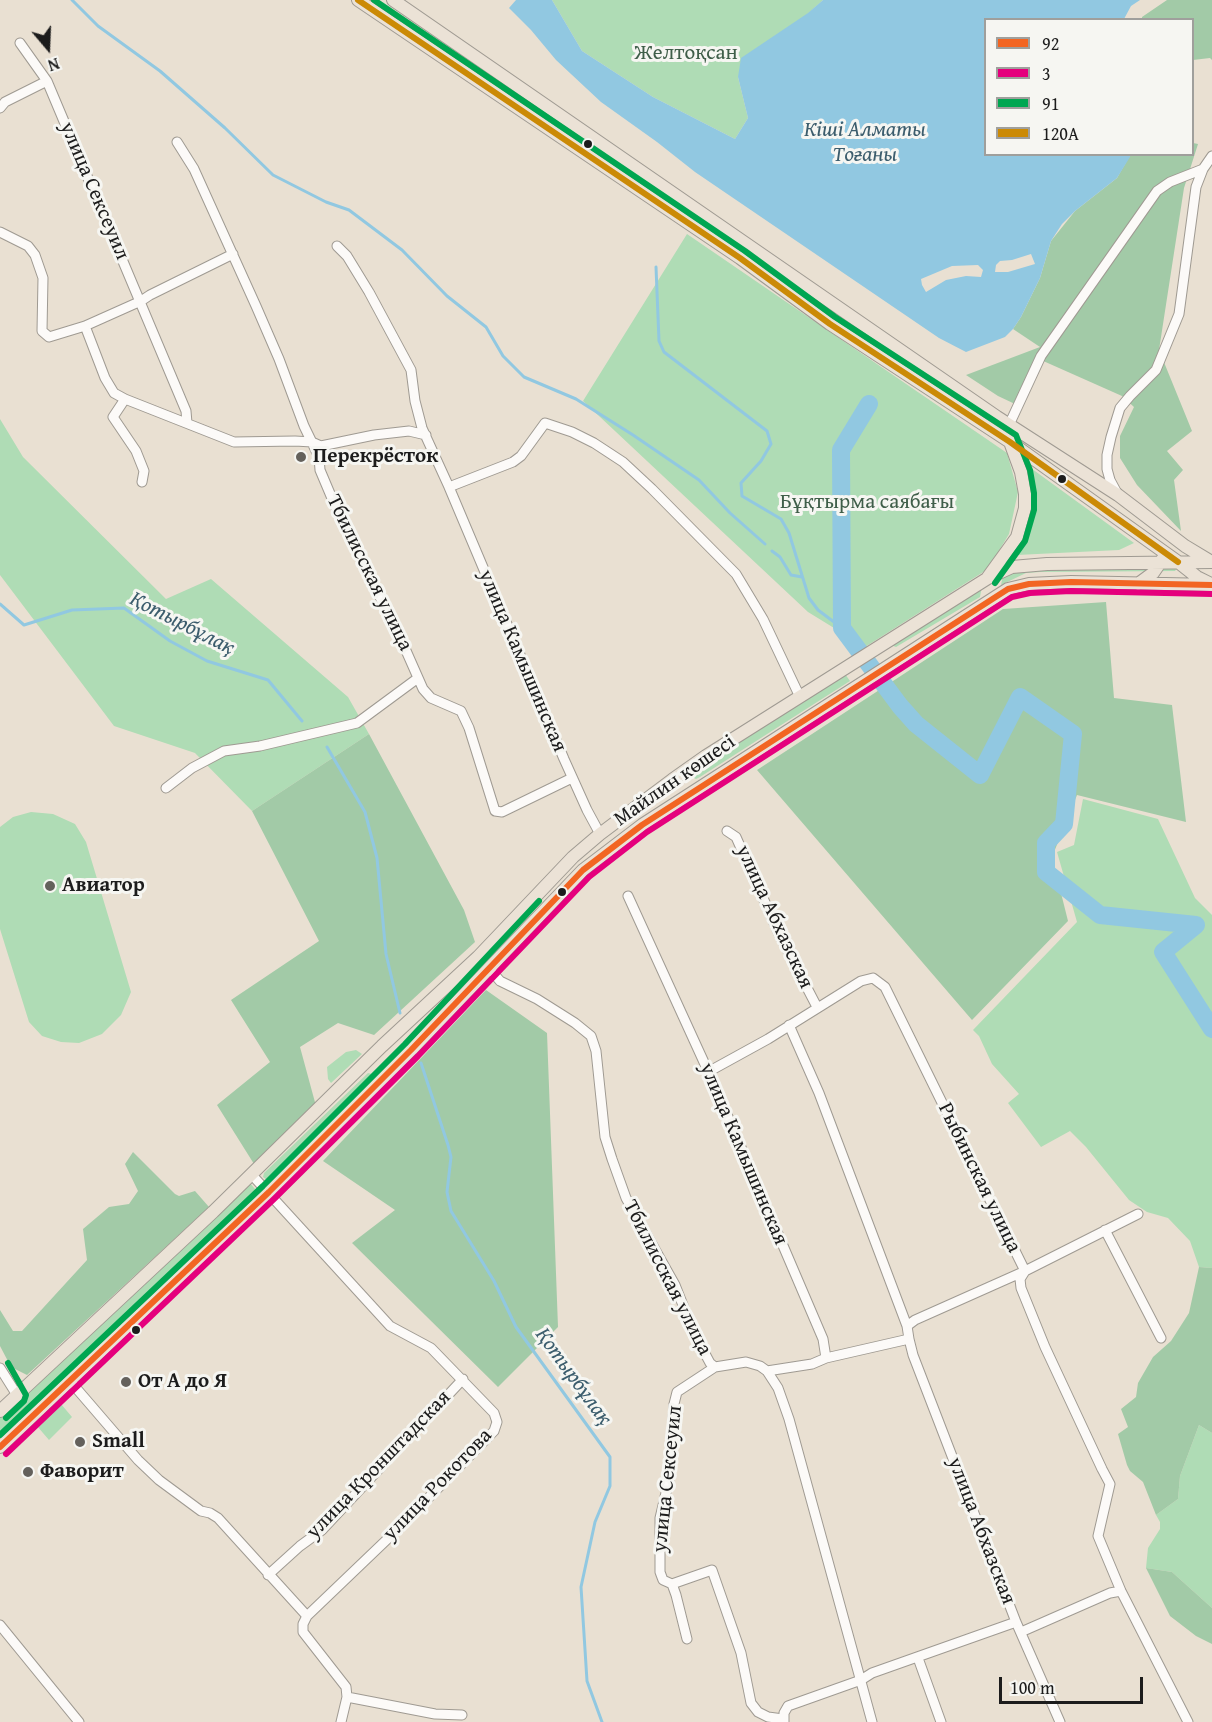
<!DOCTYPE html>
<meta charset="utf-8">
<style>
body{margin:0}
#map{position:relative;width:1212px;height:1722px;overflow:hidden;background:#e9e0d2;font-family:"Gentium Book Plus",serif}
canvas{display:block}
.legend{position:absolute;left:984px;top:18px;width:210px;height:138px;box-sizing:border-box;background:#f6f6f2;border:2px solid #9f9f9c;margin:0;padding:8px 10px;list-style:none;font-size:18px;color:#1c1c1c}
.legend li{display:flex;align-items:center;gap:12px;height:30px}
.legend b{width:30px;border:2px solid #9f9f9c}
.north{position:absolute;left:18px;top:18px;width:60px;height:60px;-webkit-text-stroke:4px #f6f6f2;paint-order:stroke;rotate:161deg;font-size:16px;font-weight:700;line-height:24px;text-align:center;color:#1c1c1c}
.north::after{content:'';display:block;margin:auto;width:21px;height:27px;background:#1c1c1c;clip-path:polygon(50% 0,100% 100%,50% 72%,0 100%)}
.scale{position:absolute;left:999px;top:1677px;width:144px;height:27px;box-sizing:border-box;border:3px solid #1c1c1c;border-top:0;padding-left:8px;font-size:18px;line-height:21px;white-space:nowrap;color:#1c1c1c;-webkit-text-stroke:4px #f6f6f2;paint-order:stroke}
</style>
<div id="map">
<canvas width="1212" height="1722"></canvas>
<ul class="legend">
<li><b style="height:8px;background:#f26522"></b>92</li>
<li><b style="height:8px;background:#e5007d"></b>3</li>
<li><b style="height:8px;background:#00a651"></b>91</li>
<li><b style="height:8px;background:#cb8a06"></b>120А</li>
</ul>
<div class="north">N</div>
<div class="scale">100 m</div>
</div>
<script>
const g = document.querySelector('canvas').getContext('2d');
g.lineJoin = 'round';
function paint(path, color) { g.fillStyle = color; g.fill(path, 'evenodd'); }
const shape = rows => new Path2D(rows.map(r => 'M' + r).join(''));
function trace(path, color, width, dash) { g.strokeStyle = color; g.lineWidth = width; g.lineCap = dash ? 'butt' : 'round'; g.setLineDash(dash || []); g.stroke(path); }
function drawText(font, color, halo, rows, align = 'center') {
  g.font = font + ' "Gentium Book Plus",serif'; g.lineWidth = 6; g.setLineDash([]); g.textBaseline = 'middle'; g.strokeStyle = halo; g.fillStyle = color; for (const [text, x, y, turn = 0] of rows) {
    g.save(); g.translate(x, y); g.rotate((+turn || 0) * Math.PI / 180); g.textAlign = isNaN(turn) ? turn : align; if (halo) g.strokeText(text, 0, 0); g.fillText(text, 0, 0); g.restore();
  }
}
paint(shape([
 [552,0,823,0,738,77,748,118,735,139,653,97,582,51],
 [687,234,1007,453,1018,492,1009,534,988,569,865,647,808,612,583,401],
 [0,419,23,457,166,599,211,579,348,697,369,734,252,811,195,753,114,726,0,575],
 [1028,466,1134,543,1119,550,1017,555,1029,531,1033,503],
 [1177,568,1175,571,1040,572,1026,573,1001,585,1003,575,1024,569],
 [982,586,980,597,896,647,891,645],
 [845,674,850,681,700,777,696,779,692,777,690,772],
 [1083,799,1158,819,1195,898,1212,915,1212,1268,1199,1267,1190,1241,1168,1218,1147,1212,1129,1200,1086,1147,1070,1131,1041,1147,1008,1103,1019,1094,992,1064,979,1036,973,1030,1077,922,1057,852,1074,845],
 [31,812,53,814,75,824,86,842,131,992,121,1015,102,1034,79,1043,61,1042,42,1036,29,1022,0,929,0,827,13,817],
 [356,1050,362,1054,331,1083,328,1079,327,1067,346,1052],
 [368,1073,372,1074,373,1077,275,1178,267,1180,263,1177,264,1173],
 [250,1183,255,1189,253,1195,47,1398,0,1441,0,1415],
 [61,1404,72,1417,49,1440,37,1426],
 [1199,1425,1212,1433,1212,1608,1172,1572,1146,1568,1148,1548,1160,1529,1160,1522,1156,1515,1178,1499,1180,1476]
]), '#afdcb5');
paint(shape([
 [1167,0,1212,0,1212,60,1210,58,1193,60,1192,20,1142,19,1142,17],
 [1193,143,1198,144,1184,188,1159,350,1192,431,1167,451,1183,470,1174,480,1181,531,1137,485,1120,458,1120,436,1134,407,1122,396,1041,360,1041,348,1015,404,998,396,966,375,1040,347,1013,329,1021,317,1040,278,1051,241,1075,211,1117,178,1130,155,1192,154],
 [1106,602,1114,698,1172,705,1186,822,1077,795,1052,857,1068,921,972,1020,757,770,1003,609],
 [369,734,464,910,475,942,374,1035,338,1023,300,1047,316,1106,254,1164,217,1105,270,1062,231,1000,319,941,252,811],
 [486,990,547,1033,558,1327,498,1387,352,1243,395,1210,323,1161],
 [133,1152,175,1194,179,1196,195,1191,209,1207,27,1375,11,1367,0,1346,0,1310,13,1331,22,1331,87,1260,83,1229,109,1207,129,1204,138,1191,125,1164],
 [1199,1267,1212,1268,1212,1433,1199,1425,1180,1476,1178,1499,1156,1515,1143,1482,1130,1471,1127,1465,1118,1434,1128,1427,1121,1409,1136,1397,1138,1383,1153,1357,1171,1341,1189,1313],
 [1146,1568,1172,1572,1212,1608,1212,1644,1196,1636,1170,1616]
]), '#a2caa7');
paint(shape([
 [516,0,552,0,582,51,653,97,735,139,748,118,738,77,741,58,808,13,823,0,1140,0,1131,6,1124,19,986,20,986,154,1130,155,1130,157,1117,178,1075,211,1062,224,1051,241,1040,278,1021,317,1013,329,1005,337,966,352,939,338,695,172,657,142,601,102,556,60,531,30,509,8],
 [1031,254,1035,264,1008,272,995,272,996,265,1000,261,1012,260],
 [978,265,983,270,981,277,966,276,946,280,926,292,922,285,921,279,952,266]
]), '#91c8e1');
trace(shape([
 [72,0,98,26,160,71,225,128,273,175,326,202,349,210,402,250,447,296,486,327,503,356,524,377,576,399,633,435,699,480,730,513,765,544],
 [656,267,659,341,664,352,767,431,771,444,761,461,741,483,742,496,781,519,789,533,809,598,818,610,842,628],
 [772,551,780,557,791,575,802,577],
 [0,604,24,625,72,610,124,608,170,641,207,661,268,680,302,721],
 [327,747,365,812,377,858,386,954,400,1013],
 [421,1063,448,1145,451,1157,447,1192,451,1211,494,1281,516,1327,610,1457,610,1486,595,1522,581,1587,587,1681,602,1722]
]), '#91c8e1', 3);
trace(shape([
 [869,404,841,450,842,628,900,706,916,724,980,775,1020,697,1073,734,1064,824,1046,843,1046,872,1100,915,1196,925,1163,952,1212,1029]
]), '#91c8e1', 18);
const minor = shape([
 [20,43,47,81,186,411,187,423],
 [0,108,5,102,47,81],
 [177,142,194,169,256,306,279,359,304,426,319,457,320,470,342,522,400,637,423,689,431,698,461,711,469,728,495,811,502,812,572,778],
 [0,232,28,246,35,255,43,278,42,331,49,337,85,326,141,301,150,295,233,254],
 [337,246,347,256,369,292,411,370,415,401,422,428,449,487],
 [85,326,105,378,114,393,125,399,234,442,295,441,312,442,321,446,374,435,409,431,426,435],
 [125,399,113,417,136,451,144,471,142,482],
 [1009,425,1041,356,1157,191,1170,182,1203,169],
 [1117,493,1110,480,1107,469,1107,455,1111,437,1120,408,1130,396,1156,370,1179,314,1196,187,1203,169,1212,156],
 [166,788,192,768,224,751,260,746,357,723,418,678],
 [727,831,736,837,779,934,817,1007],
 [600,834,587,810,564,759,449,487,513,462,521,456,545,423,572,432,594,443,623,462,652,489,736,574,763,619,800,697],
 [628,896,713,1082,823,1339,826,1358,812,1364,767,1371],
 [489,968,500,981,537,999,575,1023,591,1036,596,1051,605,1137,612,1159,626,1198,675,1285,694,1333,710,1363,715,1367,746,1362,760,1366,767,1371,778,1388,789,1419,872,1722],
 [789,1025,819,1093,907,1326,909,1339],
 [708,1072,768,1039,861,981,873,978,885,987,1025,1271,1020,1279,1021,1288,1045,1347,1102,1469,1110,1484,1098,1536,1121,1591,1188,1722],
 [252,1175,390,1326,431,1348,494,1413,497,1422,494,1431,400,1527,307,1616],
 [1105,1230,1161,1338],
 [907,1326,915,1320,1025,1271,1138,1214],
 [826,1358,909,1339,913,1355,1016,1622,1060,1722],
 [0,1368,17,1395],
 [70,1381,138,1460,159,1480,201,1511,210,1513,218,1518,307,1616,303,1624,303,1632,346,1687,347,1697,341,1722],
 [268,1575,300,1546,322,1530,463,1379],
 [672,1584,712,1570,741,1653,751,1703,758,1712,768,1717,783,1719],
 [0,1625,79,1722],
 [1021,1632,1110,1593,1121,1591],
 [687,1639,676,1595,672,1584,663,1580,660,1572,660,1518,669,1480,674,1404,677,1392,715,1367],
 [918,1658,941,1722],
 [347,1697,435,1714,462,1715],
 [784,1722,784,1713,788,1706,861,1680,872,1673,1016,1622]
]);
const major = shape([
 [358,0,740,258,830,324,1010,442,1178,562,1197,577,1211,584],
 [393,0,997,417,1118,495,1185,546,1210,561],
 [988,577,1017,537,1025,508,1025,494,1021,472,1010,442],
 [1138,584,1153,573,1164,557],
 [0,1411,213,1212,382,1046,478,957,573,857,600,834,672,780,706,756,988,578,1012,567,1047,564,1212,562],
 [0,1447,269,1192,411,1050,583,870,642,825,1008,589,1029,584,1071,582,1212,585]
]);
trace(minor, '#9f9a92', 11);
trace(major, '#9f9a92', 14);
trace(minor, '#fcfaf8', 9);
trace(major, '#ebe2d6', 12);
trace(shape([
 [0,1447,269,1192,411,1050,583,870,642,825,1008,589,1029,584,1071,582,1212,585]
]), '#f26522', 6);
trace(shape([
 [6,1454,275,1198,418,1056,589,877,647,832,1012,597,1030,593,1071,591,1212,594]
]), '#e5007d', 6);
trace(shape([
 [374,0,745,251,835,317,1016,435,1030,470,1034,493,1034,510,1025,541,995,583],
 [6,1418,24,1401,26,1395,8,1363],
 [0,1435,263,1186,405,1044,539,901]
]), '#00a651', 6);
trace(shape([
 [358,0,740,258,830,324,1010,442,1178,562]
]), '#cb8a06', 6);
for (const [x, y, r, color] of [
 [588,144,5,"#1c1c1c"],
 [301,457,6,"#64615c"],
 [1062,479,5,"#1c1c1c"],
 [50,886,6,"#64615c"],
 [562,892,5,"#1c1c1c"],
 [136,1330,5,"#1c1c1c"],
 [126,1382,6,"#64615c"],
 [80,1442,6,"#64615c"],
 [28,1472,6,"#64615c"]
]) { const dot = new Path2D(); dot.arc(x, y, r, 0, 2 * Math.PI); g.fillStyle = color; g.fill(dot); trace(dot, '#f6f6f2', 2); }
drawText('21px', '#3f5e49', '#f6f6f2', [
 ["Желтоқсан",686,54],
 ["Бұқтырма саябағы",867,503]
]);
drawText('21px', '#1c1c1c', '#f6f6f2', [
 ["улица Сексеуил",94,191,67],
 ["Тбилисская улица",369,573,64],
 ["улица Камышинская",522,661,67],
 ["Майлин көшесі",675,781,-35],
 ["улица Абхазская",774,917,65],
 ["улица Камышинская",743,1154,67],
 ["Рыбинская улица",979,1178,64],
 ["Тбилисская улица",667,1278,63],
 ["улица Кронштадская",379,1465,-46],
 ["улица Сексеуил",668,1479,-84],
 ["улица Рокотова",438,1485,-46],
 ["улица Абхазская",981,1531,69]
]);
drawText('bold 21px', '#1c1c1c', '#f6f6f2', [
 ["Перекрёсток",313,457],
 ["Авиатор",62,886],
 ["От А до Я",138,1382],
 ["Small",92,1442],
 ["Фаворит",40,1472]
], 'left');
drawText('italic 22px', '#3c5d6d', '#f6f6f2', [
 ["Кіші Алматы",865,130],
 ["Тоғаны",865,155],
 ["Қотырбұлақ",182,624,27],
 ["Қотырбұлақ",573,1377,54]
]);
</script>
